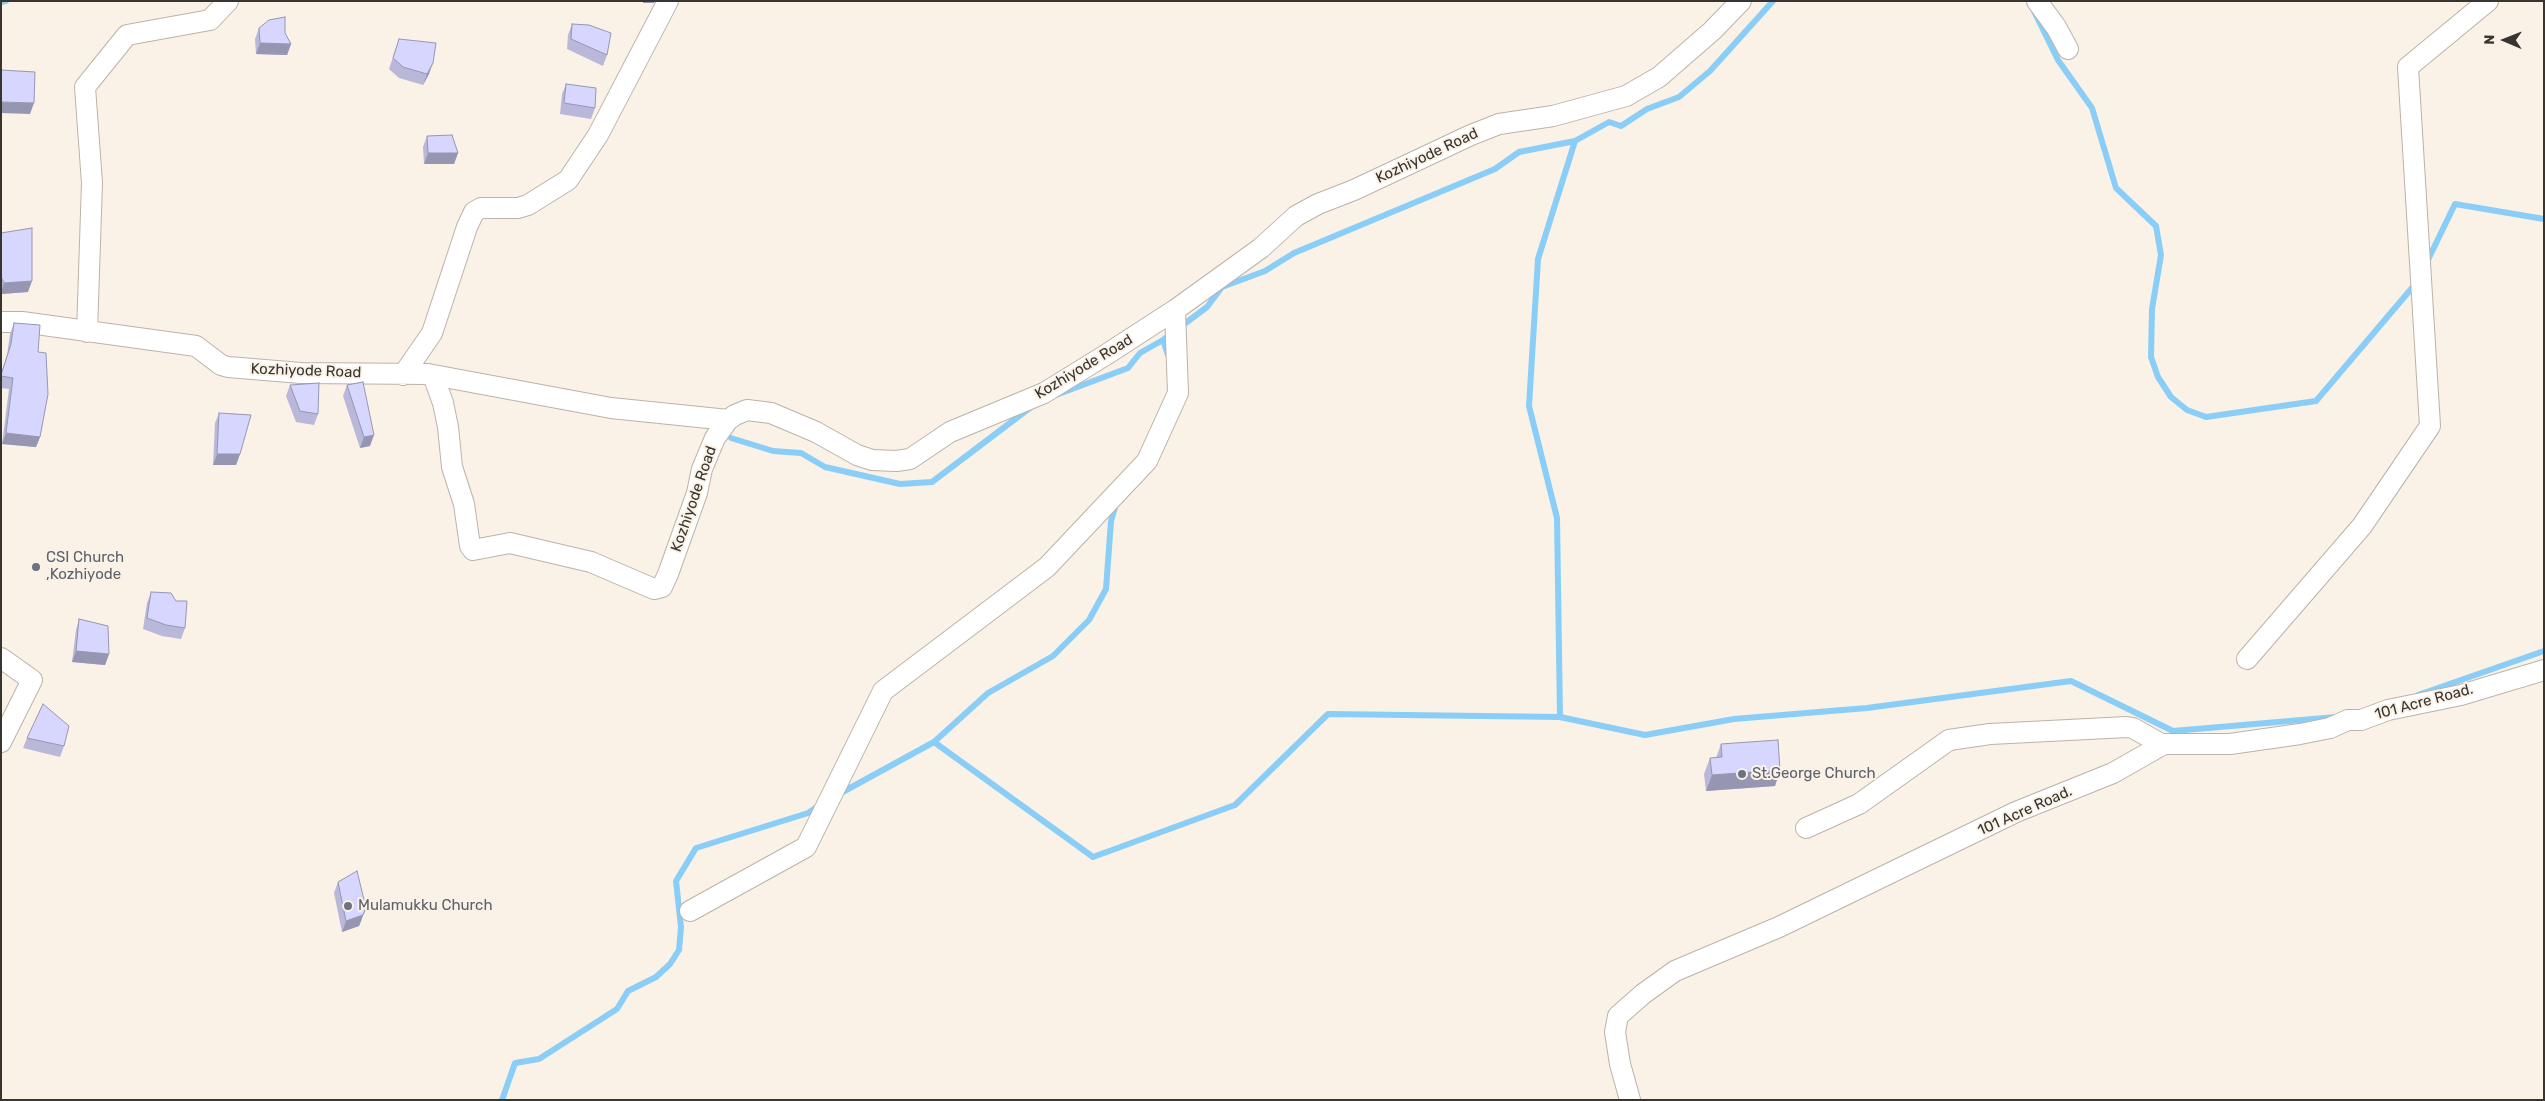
<!DOCTYPE html>
<style>
body{margin:0}
#map{position:relative;width:2545px;height:1101px;overflow:hidden;background:#faf1e7;font-family:Rubik,sans-serif}
canvas{display:block}
.frame{position:absolute;inset:0;border:2px solid #383531;pointer-events:none}
.north{position:absolute;left:2480px;top:15px;width:50px;height:50px;-webkit-text-stroke:4px #faf1e7;paint-order:stroke;rotate:271deg;font-size:14px;font-weight:700;line-height:20px;text-align:center;color:#383531}
.north::after{content:'';display:block;margin:auto;width:18px;height:22px;background:#383531;clip-path:polygon(50% 0,100% 100%,50% 72%,0 100%)}
</style>
<div id="map">
<canvas width="2545" height="1101"></canvas>
<div class="frame"></div>
<div class="north">N</div>
</div>
<script>
const g = document.querySelector('canvas').getContext('2d');
g.lineJoin = 'round';
const shape = rows => new Path2D(rows.map(r => 'M' + r).join(''));
function trace(path, color, width, dash) { g.strokeStyle = color; g.lineWidth = width; g.lineCap = dash ? 'butt' : 'round'; g.setLineDash(dash || []); g.stroke(path); }
function paint(path, color) { g.fillStyle = color; g.fill(path, 'evenodd'); }
function drawText(font, color, halo, rows, align = 'center') {
  g.font = font + ' Rubik,sans-serif'; g.lineWidth = 4; g.setLineDash([]); g.textBaseline = 'middle'; g.strokeStyle = halo; g.fillStyle = color; for (const [text, x, y, turn = 0] of rows) {
    g.save(); g.translate(x, y); g.rotate((+turn || 0) * Math.PI / 180); g.textAlign = isNaN(turn) ? turn : align; if (halo) g.strokeText(text, 0, 0); g.fillText(text, 0, 0); g.restore();
  }
}
trace(shape([
 [1,2,6,1],
 [2032,7,2058,60,2092,108,2116,188,2156,226,2161,255,2152,309,2151,357,2158,377,2171,397,2187,410,2206,417,2316,401,2417,282],
 [2426,264,2455,204,2544,219],
 [1168,355,1163,340,1207,307,1222,287,1265,271,1294,253,1495,169,1519,152,1575,141,1609,122,1621,126,1647,109,1679,97,1710,71,1773,1],
 [1056,395,1128,368,1140,353,1163,340],
 [731,438,773,451,801,453,825,467,900,484,932,482,1031,407],
 [2418,695,2544,651],
 [1560,717,1645,735,1734,719,1867,708,2071,681,2173,731,2336,717],
 [934,742,1093,857,1235,805,1328,714,1560,717,1557,518,1529,406,1538,259,1575,141],
 [839,794,934,742,988,693,1053,656,1089,620,1106,589,1111,521,1116,504],
 [502,1100,515,1063,539,1059,617,1009,628,991,656,977,670,964,679,950,681,927,676,881,696,848,808,813,820,805]
]), '#8acef8', 6);
const minor = shape([
 [2037,1,2056,27,2068,49],
 [1,322,22,322,196,346,221,365,228,367,301,373,428,374,434,378,443,403,448,427,452,467,464,504,470,546,473,550,510,543,591,562,654,589,662,587,668,574,697,493,702,469,715,438,728,420,735,415,747,410,771,413,816,432,857,455,872,460,896,461,910,459,950,432,1044,393,1104,356,1175,310,1261,248,1296,216,1318,204,1354,190,1471,135,1499,124,1553,116,1626,96,1659,77,1712,31,1741,1],
 [87,332,92,183,85,87,127,35,210,20,228,1],
 [428,374,611,408,728,420],
 [403,375,432,333,467,227,474,212,481,208,518,208,528,205,568,180,598,135,668,1],
 [1,658,32,680,1,742],
 [2247,659,2362,526,2430,426,2408,67,2488,1],
 [1806,828,1859,804,1949,740,1990,734,2127,727,2133,728,2163,745],
 [690,911,806,847,883,691,1047,567,1147,461,1178,393,1175,310],
 [1630,1100,1620,1064,1615,1032,1618,1016,1643,994,1675,971,1779,927,2016,812,2113,773,2164,744,2230,744,2300,734,2330,728,2348,720,2361,720,2388,710,2461,695,2544,670]
]);
trace(minor, '#bbb3aa', 22);
trace(minor, '#fff', 20);
paint(shape([
 [572,24,607,55,603,66,567,49,568,35],
 [259,28,285,33,291,44,287,55,256,54,255,39],
 [399,39,429,74,423,85,399,78,389,69],
 [566,84,595,108,591,119,560,114,562,94],
 [427,136,458,153,454,164,424,164,423,147],
 [1,233,28,292,1,294],
 [14,323,38,352,40,437,36,447,2,444,9,389,1,388,1,373,7,355,10,334],
 [290,385,318,414,314,425,296,422,286,396],
 [347,385,370,446,360,448,343,396],
 [219,413,240,454,236,465,213,465,215,423],
 [151,592,185,628,181,639,162,636,143,629,147,603],
 [79,619,109,654,105,665,72,662,76,630],
 [27,738,64,746,60,757,23,748],
 [1721,744,1780,770,1775,786,1706,791,1704,774,1710,758,1716,758],
 [338,882,362,919,359,926,342,932,334,893]
]), '#b9b8da');
paint(shape([
 [643,1,655,1,654,3,643,3],
 [260,43,291,44,287,55,256,54],
 [433,63,429,74,423,85,427,74],
 [1,102,34,103,30,114,1,113],
 [428,153,458,153,454,164,424,164],
 [32,281,28,292,1,294,1,292,4,283],
 [6,433,40,437,36,447,2,444],
 [374,435,370,446,360,448,364,437],
 [217,454,240,454,236,465,213,465],
 [76,651,109,654,105,665,72,662],
 [1780,770,1775,786,1706,791,1712,775],
 [366,908,359,926,342,932,346,921]
]), '#9696b2');
const building = shape([
 [285,17,285,33,291,44,260,43,259,28,269,20,285,17],
 [572,24,589,25,611,33,607,55,571,39,572,24],
 [399,39,436,43,433,63,427,74,403,67,393,58,399,39],
 [1,70,35,72,34,103,1,102,1,70],
 [566,84,596,88,595,108,564,103,566,84],
 [452,135,458,153,428,153,427,136,452,135],
 [32,228,32,281,4,283,1,277,1,233,32,228],
 [14,323,40,325,38,352,46,353,48,394,40,437,6,433,13,378,1,376,1,375,11,344,14,323],
 [363,382,374,435,364,437,347,385,363,382],
 [319,383,318,414,300,411,290,385,319,383],
 [219,413,251,415,240,454,217,454,219,413],
 [151,592,171,593,176,601,187,601,185,628,166,625,147,618,151,592],
 [79,619,108,626,109,654,76,651,79,619],
 [43,704,69,726,64,746,27,738,43,704],
 [1778,740,1780,770,1712,775,1710,758,1722,757,1721,744,1778,740],
 [357,871,366,908,363,915,346,921,338,882,357,871]
]);
paint(building, '#d7d6fe');
trace(building, '#9696b2', 1);
for (const [x, y, r, color] of [
 [36,567,5,"#6b7280"],
 [1742,774,5,"#6b7280"],
 [348,906,5,"#6b7280"]
]) { const dot = new Path2D(); dot.arc(x, y, r, 0, 2 * Math.PI); g.fillStyle = color; g.fill(dot); trace(dot, '#faf1e7', 2); }
drawText('15px', '#383531', '#faf1e7', [
 ["Kozhiyode Road",1427,156,-25],
 ["Kozhiyode Road",1084,367,-31],
 ["Kozhiyode Road",306,371,2],
 ["Kozhiyode Road",694,499,-71],
 ["101 Acre Road.",2424,702,-15],
 ["101 Acre Road.",2025,811,-24]
]);
drawText('15px', '#5b616d', '#faf1e7', [
 ["CSI Church",46,558],
 [",Kozhiyode",46,575],
 ["St.George Church",1752,774],
 ["Mulamukku Church",358,906]
], 'left');
</script>
